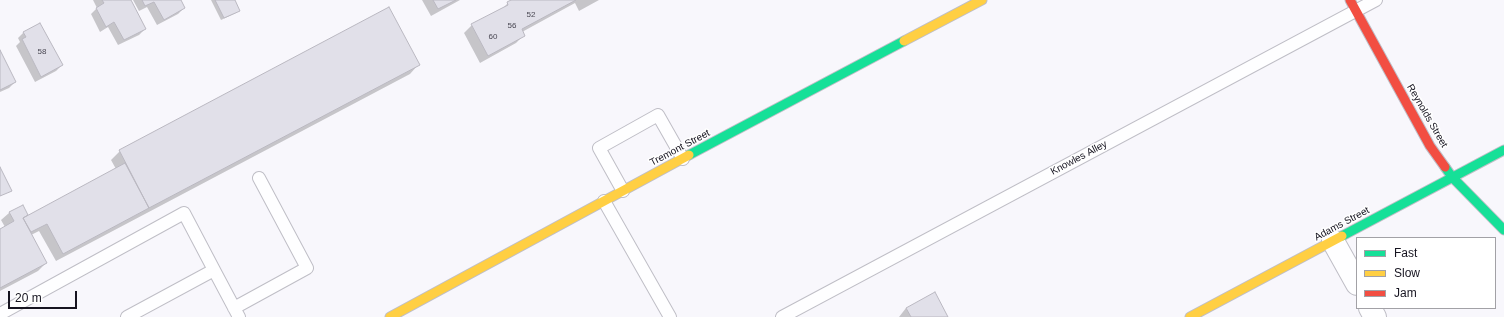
<!DOCTYPE html>
<style>
body{margin:0}
#map{position:relative;width:1504px;height:317px;overflow:hidden;background:#f8f7fc;font-family:Arial,sans-serif}
canvas{display:block}
.legend{position:absolute;left:1356px;top:237px;width:140px;height:72px;box-sizing:border-box;background:#fff;border:1px solid #a2a1a6;margin:0;padding:5px 7px;list-style:none;font-size:12px;color:#161420}
.legend li{display:flex;align-items:center;gap:8px;height:20px}
.legend b{width:20px;border:1px solid #a2a1a6}
.scale{position:absolute;left:8px;top:291px;width:69px;height:18px;box-sizing:border-box;border:2px solid #161420;border-top:0;padding-left:5px;font-size:12px;line-height:14px;white-space:nowrap;color:#161420;-webkit-text-stroke:3px #fff;paint-order:stroke}
</style>
<div id="map">
<canvas width="1504" height="317"></canvas>
<ul class="legend">
<li><b style="height:5px;background:#16e098"></b>Fast</li>
<li><b style="height:5px;background:#ffcf43"></b>Slow</li>
<li><b style="height:5px;background:#f24e42"></b>Jam</li>
</ul>
<div class="scale">20 m</div>
</div>
<script>
const g = document.querySelector('canvas').getContext('2d');
g.lineJoin = 'round';
function paint(path, color) { g.fillStyle = color; g.fill(path, 'evenodd'); }
const shape = rows => new Path2D(rows.map(r => 'M' + r).join(''));
function trace(path, color, width, dash) { g.strokeStyle = color; g.lineWidth = width; g.lineCap = dash ? 'butt' : 'round'; g.setLineDash(dash || []); g.stroke(path); }
function drawText(font, color, halo, rows, align = 'center') {
  g.font = font + ' Arial,sans-serif'; g.lineWidth = 3; g.setLineDash([]); g.textBaseline = 'middle'; g.strokeStyle = halo; g.fillStyle = color; for (const [text, x, y, turn = 0] of rows) {
    g.save(); g.translate(x, y); g.rotate((+turn || 0) * Math.PI / 180); g.textAlign = isNaN(turn) ? turn : align; if (halo) g.strokeText(text, 0, 0); g.fillText(text, 0, 0); g.restore();
  }
}
paint(shape([
 [93,0,130,0,145,29,139,35,118,45,108,27,100,32,91,14,97,8],
 [133,0,180,0,184,8,178,14,157,25,147,7,139,11],
 [211,0,234,0,239,10,236,13,221,20],
 [422,0,460,0,431,16],
 [513,0,599,0,579,11,575,3,522,32,524,35,516,43,480,63,464,33,472,25,501,10,508,3],
 [24,32,62,65,56,71,35,82,16,46,20,42,18,38],
 [0,52,15,82,9,88,0,92],
 [418,65,410,74,56,261,39,231,31,235,46,263,38,271,0,291,0,230,5,227,1,220,9,213,22,206,28,216,116,169,111,160,120,151],
 [906,308,947,317,899,317]
]), '#0003');
const building = shape([
 [102,0,131,0,146,29,124,40,114,22,106,27,96,8,104,3,102,0],
 [142,0,181,0,185,8,164,20,154,2,145,6,142,0],
 [215,0,235,0,240,11,224,18,215,0],
 [433,0,456,0,438,9,433,0],
 [511,0,576,0,522,29,525,36,488,56,471,24,508,5,507,2,511,0],
 [389,7,420,65,149,208,119,150,389,7],
 [40,23,63,65,41,77,22,39,26,37,23,32,40,23],
 [0,50,16,82,0,90,0,50],
 [125,163,149,208,63,254,47,224,31,232,23,218,125,163],
 [0,167,12,191,0,196,0,167],
 [23,205,28,215,23,218,47,263,0,288,0,229,14,221,9,212,23,205],
 [935,292,948,317,911,317,906,308,935,292]
]);
paint(building, '#e1e0e9');
trace(building, '#bab8c1', 1);
const lane = shape([
 [623,191,599,148,658,115,683,159],
 [604,201,670,317],
 [234,308,307,268,259,178],
 [0,314,184,213,214,270],
 [127,317,214,270,239,317],
 [782,317,1376,0]
]);
const street = shape([
 [1333,241,1357,284],
 [1370,308,1375,317]
]);
const fast = shape([
 [689,155,904,41],
 [1445,167,1452,177,1504,230],
 [1342,236,1504,150]
]);
const slow = shape([
 [904,41,982,0],
 [390,317,689,155],
 [1190,317,1342,236]
]);
const jam = shape([
 [1350,0,1430,146,1445,167]
]);
trace(lane, '#bfbec6', 14);
trace(street, '#bfbec6', 24);
trace(fast, '#bfbec6', 11);
trace(slow, '#bfbec6', 11);
trace(jam, '#bfbec6', 11);
trace(lane, '#fefeff', 12);
trace(street, '#fefeff', 22);
trace(fast, '#16e098', 9);
trace(slow, '#ffcf43', 9);
trace(jam, '#f24e42', 9);
drawText('8px', '#494752', null, [
 ["52",531,15],
 ["56",512,26],
 ["60",493,37],
 ["58",42,52]
]);
drawText('10px', '#161420', '#fff', [
 ["Reynolds Street",1427,116,60],
 ["Tremont Street",680,148,-28],
 ["Knowles Alley",1079,158,-28],
 ["Adams Street",1342,224,-28]
]);
</script>
